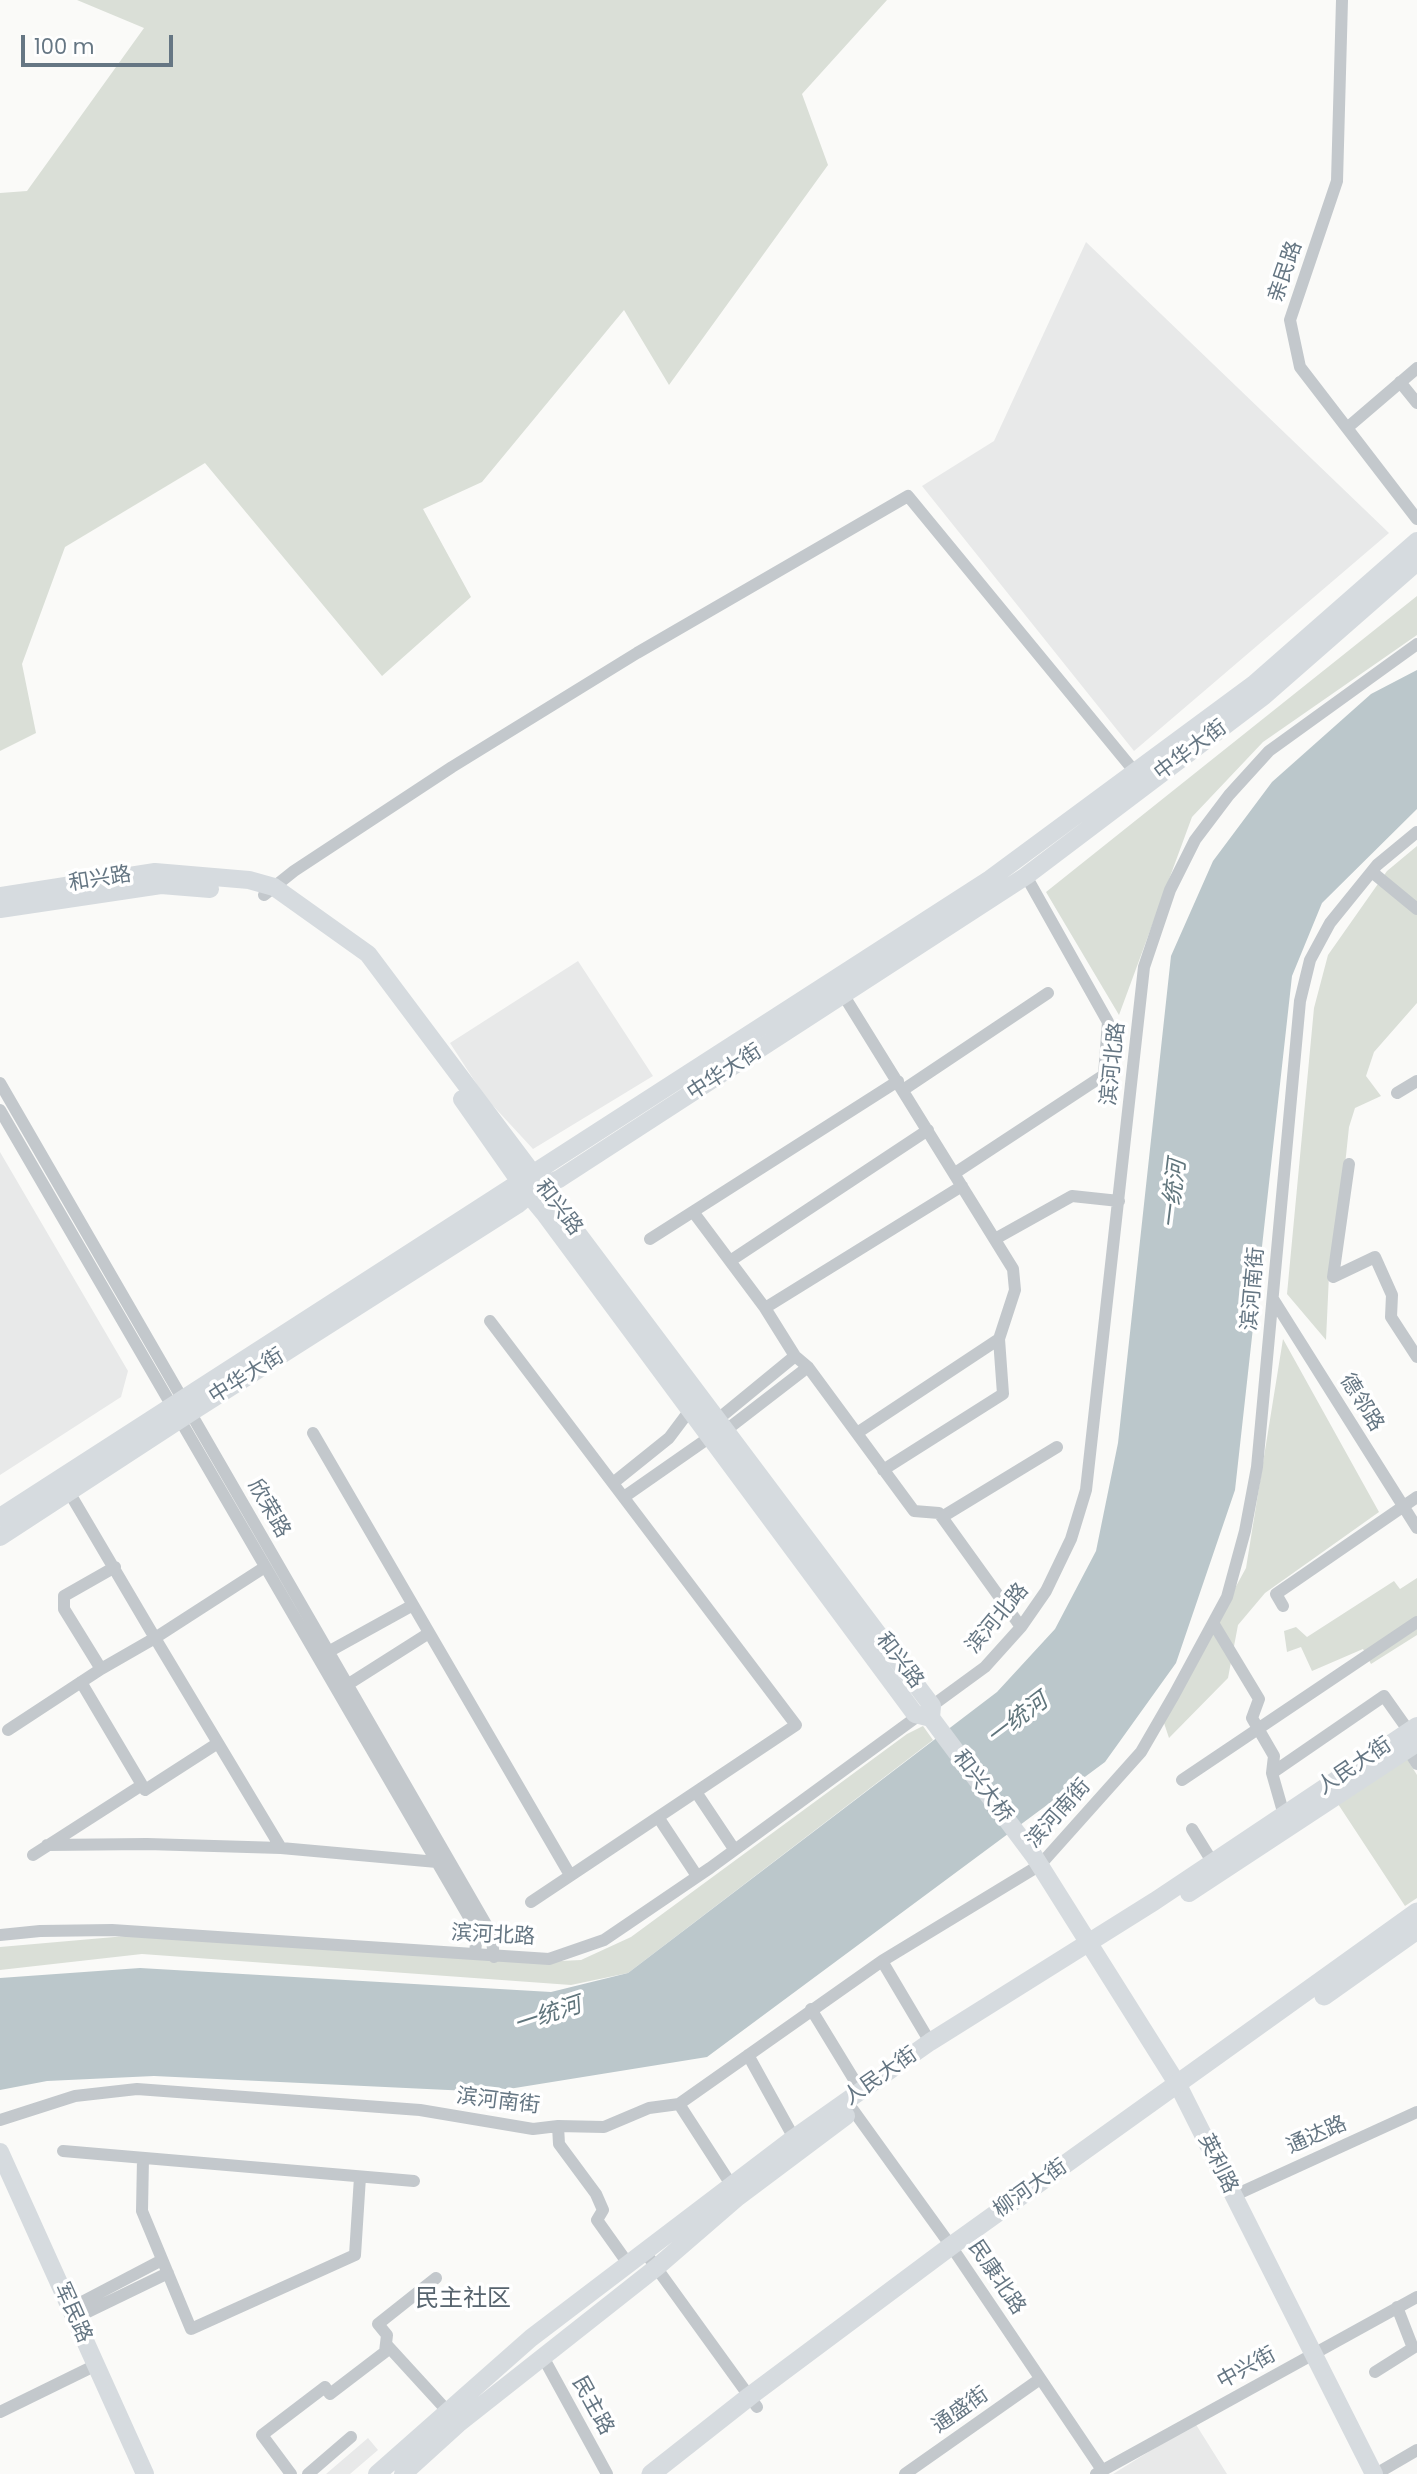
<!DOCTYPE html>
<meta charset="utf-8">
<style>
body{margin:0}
#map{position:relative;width:1417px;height:2474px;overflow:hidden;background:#fafaf8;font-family:Poppins,sans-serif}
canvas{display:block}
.scale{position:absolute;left:21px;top:35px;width:152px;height:32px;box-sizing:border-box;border:4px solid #657683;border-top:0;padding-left:9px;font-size:21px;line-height:24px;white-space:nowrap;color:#657683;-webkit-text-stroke:5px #fff;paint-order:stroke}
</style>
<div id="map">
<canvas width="1417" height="2474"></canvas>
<div class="scale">100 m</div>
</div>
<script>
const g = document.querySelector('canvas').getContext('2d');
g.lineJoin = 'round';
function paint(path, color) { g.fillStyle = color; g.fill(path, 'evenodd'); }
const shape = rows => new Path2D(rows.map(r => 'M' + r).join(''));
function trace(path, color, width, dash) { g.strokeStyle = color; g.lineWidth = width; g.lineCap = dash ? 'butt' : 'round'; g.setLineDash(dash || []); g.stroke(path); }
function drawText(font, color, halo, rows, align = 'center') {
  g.font = font + ' Poppins,"Noto Sans SC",sans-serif'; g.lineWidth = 7; g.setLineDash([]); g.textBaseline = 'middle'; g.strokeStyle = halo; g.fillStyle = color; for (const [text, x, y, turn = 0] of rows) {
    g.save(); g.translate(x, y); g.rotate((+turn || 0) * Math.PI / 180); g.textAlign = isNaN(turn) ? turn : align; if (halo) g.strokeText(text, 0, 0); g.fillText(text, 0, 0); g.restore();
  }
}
paint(shape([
 [1086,242,1389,533,1134,751,922,486,994,441],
 [578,961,653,1076,533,1149,485,1097,450,1043],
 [0,1152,128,1371,121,1397,0,1475],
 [1195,2423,1227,2474,1113,2474],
 [368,2438,378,2450,350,2474,326,2474]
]), '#e8e9e9');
paint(shape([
 [77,0,887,0,802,94,828,165,669,385,624,310,482,482,423,509,471,597,382,676,205,463,65,547,22,664,36,733,0,751,0,193,27,191,144,28],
 [1417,596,1417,635,1263,742,1192,817,1119,1015,1046,892],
 [1417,846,1417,1003,1374,1052,1366,1076,1381,1096,1355,1108,1349,1127,1340,1213,1329,1275,1326,1340,1287,1294,1314,1008,1328,955,1387,871],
 [1283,1339,1379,1512,1265,1593,1238,1625,1228,1678,1169,1738,1163,1720,1246,1568],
 [1417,1578,1417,1635,1371,1664,1363,1649,1312,1671,1301,1647,1287,1652,1284,1631,1296,1627,1307,1637,1394,1581,1400,1589],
 [923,1726,933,1740,628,1973,571,1985,142,1954,0,1970,0,1947,126,1936,538,1962,581,1960,631,1937,907,1734],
 [1407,1759,1417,1775,1417,1898,1405,1906,1338,1804]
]), '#dadfd7');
paint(shape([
 [1417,670,1417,809,1322,903,1292,976,1235,1490,1176,1663,1105,1762,707,2057,490,2092,154,2076,47,2081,0,2090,0,1978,140,1968,551,1992,628,1973,997,1692,1055,1629,1096,1551,1118,1443,1171,956,1213,861,1272,782,1371,694]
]), '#bbc7cb');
trace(shape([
 [1342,0,1337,181,1290,320,1300,367,1417,519],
 [1400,382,1417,403],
 [1347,428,1417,368],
 [1372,872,1417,909],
 [264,895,294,871,452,767,637,653,908,496,1135,772],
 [844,996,1013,1269,1015,1290,999,1339,1003,1394,883,1470],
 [0,1083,491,1933,494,1957],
 [903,1090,1048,993],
 [1397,1093,1417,1081],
 [0,1110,477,1931,475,1954],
 [1349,1164,1333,1277,1375,1257,1392,1295,1391,1317,1417,1357],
 [955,1173,1104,1075,1108,1022,1026,876],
 [694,1213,765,1308,795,1356,808,1367,914,1511,939,1513,1021,1627],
 [650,1239,898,1081],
 [995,1239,1072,1196,1119,1201],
 [730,1261,928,1130],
 [1273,1299,1417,1528],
 [765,1308,962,1186],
 [490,1321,796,1725,531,1902],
 [717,1420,795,1356],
 [725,1431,808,1367],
 [313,1433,570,1875],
 [857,1433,999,1339],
 [613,1483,669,1438,690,1410],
 [624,1497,710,1437],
 [942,1517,1057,1447],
 [265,1567,155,1638,281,1848],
 [1283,1606,1276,1594,1417,1497],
 [1215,1626,1259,1699,1252,1718,1274,1756,1272,1773,1286,1822],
 [328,1652,413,1605],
 [101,1669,64,1609,64,1596,115,1567],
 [81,1682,145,1790,218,1743],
 [347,1685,429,1633],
 [8,1730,101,1669,155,1638,69,1492],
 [1408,1750,1417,1764],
 [1272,1773,1384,1696,1413,1737],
 [1182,1780,1417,1622],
 [696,1792,734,1849],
 [658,1817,697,1876],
 [1192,1829,1213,1863],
 [47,1845,147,1844,281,1848,437,1862],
 [33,1855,142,1785],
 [0,1935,40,1931,112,1930,549,1959,604,1940,710,1868,985,1667,1021,1627,1046,1591,1071,1539,1086,1490,1144,967,1170,890,1195,840,1229,795,1269,751,1417,644],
 [882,1961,930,2042],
 [811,2009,861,2091],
 [748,2055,794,2138],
 [679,2104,732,2186],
 [853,2110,951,2246,1102,2470],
 [0,2120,75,2096,137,2089,420,2110,533,2129,558,2126,604,2127,649,2108,679,2104,882,1961,1040,1865,1141,1752,1174,1695,1227,1597,1245,1531,1257,1467,1300,1001,1310,960,1330,923,1377,865,1417,832],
 [558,2126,559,2144,596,2194,603,2210,597,2220,629,2265],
 [63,2151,414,2181],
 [143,2158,142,2211,191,2329,355,2255,360,2177],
 [1233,2196,1417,2112],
 [645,2252,757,2407],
 [69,2306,80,2303,162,2260],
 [75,2318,168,2273],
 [386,2344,451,2415],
 [543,2357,607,2474],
 [1375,2372,1413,2348,1397,2307],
 [0,2412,96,2365],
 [291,2474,262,2435,325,2387,330,2394,385,2352,387,2335,378,2324,436,2278],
 [308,2474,351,2437],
 [905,2474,1040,2379],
 [1096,2474,1417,2297],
 [1376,2474,1417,2450]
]), '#c3c8cc', 12);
trace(shape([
 [0,896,155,872,249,880,274,887,368,954,932,1706,931,1718],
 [0,909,161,885,210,889],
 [462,1099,530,1196,544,1213,915,1714,931,1718],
 [0,1517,990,879,1254,684,1417,541],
 [0,1537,190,1413,517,1205,536,1189,559,1179,1026,876,1264,696,1417,562],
 [931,1718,1034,1856,1178,2085,1374,2474],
 [1189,1893,1417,1743],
 [0,2152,145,2474],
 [377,2474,531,2338,794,2138,930,2042,1155,1901,1417,1726],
 [403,2474,458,2424,657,2267,738,2197,846,2116]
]), '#d6dbdf', 18);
trace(shape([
 [1324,1996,1417,1930],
 [651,2474,750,2396,951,2246,1417,1912]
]), '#d6dbdf', 19);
drawText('21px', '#657683', '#fff', [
 ["亲民路",1286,272,-71],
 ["中华大街",1191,751,-37],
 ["和兴路",100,880,-9],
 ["滨河北路",1114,1064,-84],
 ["中华大街",725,1073,-33],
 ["和兴路",558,1208,53],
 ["滨河南街",1254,1289,-85],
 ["中华大街",247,1377,-32],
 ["德邻路",1361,1403,58],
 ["欣荣路",268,1509,60],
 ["滨河北路",998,1619,-50],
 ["和兴路",899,1661,53],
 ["人民大街",1355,1767,-34],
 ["和兴大桥",982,1787,53],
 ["滨河南街",1059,1814,-48],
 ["滨河北路",493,1936,3],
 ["人民大街",881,2077,-35],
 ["滨河南街",498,2102,7],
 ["通达路",1317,2136,-24],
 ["英利路",1217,2164,64],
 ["柳河大街",1031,2189,-35],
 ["民康北路",996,2278,56],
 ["军民路",72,2313,66],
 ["中兴街",1247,2369,-29],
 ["民主路",592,2406,61],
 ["通盛街",961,2411,-35]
]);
drawText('italic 23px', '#60757c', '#fff', [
 ["一统河",1175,1194,-83],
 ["一统河",1018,1720,-37],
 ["一统河",548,2016,-18]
]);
drawText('24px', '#57646e', '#fff', [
 ["民主社区",463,2300]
]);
</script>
